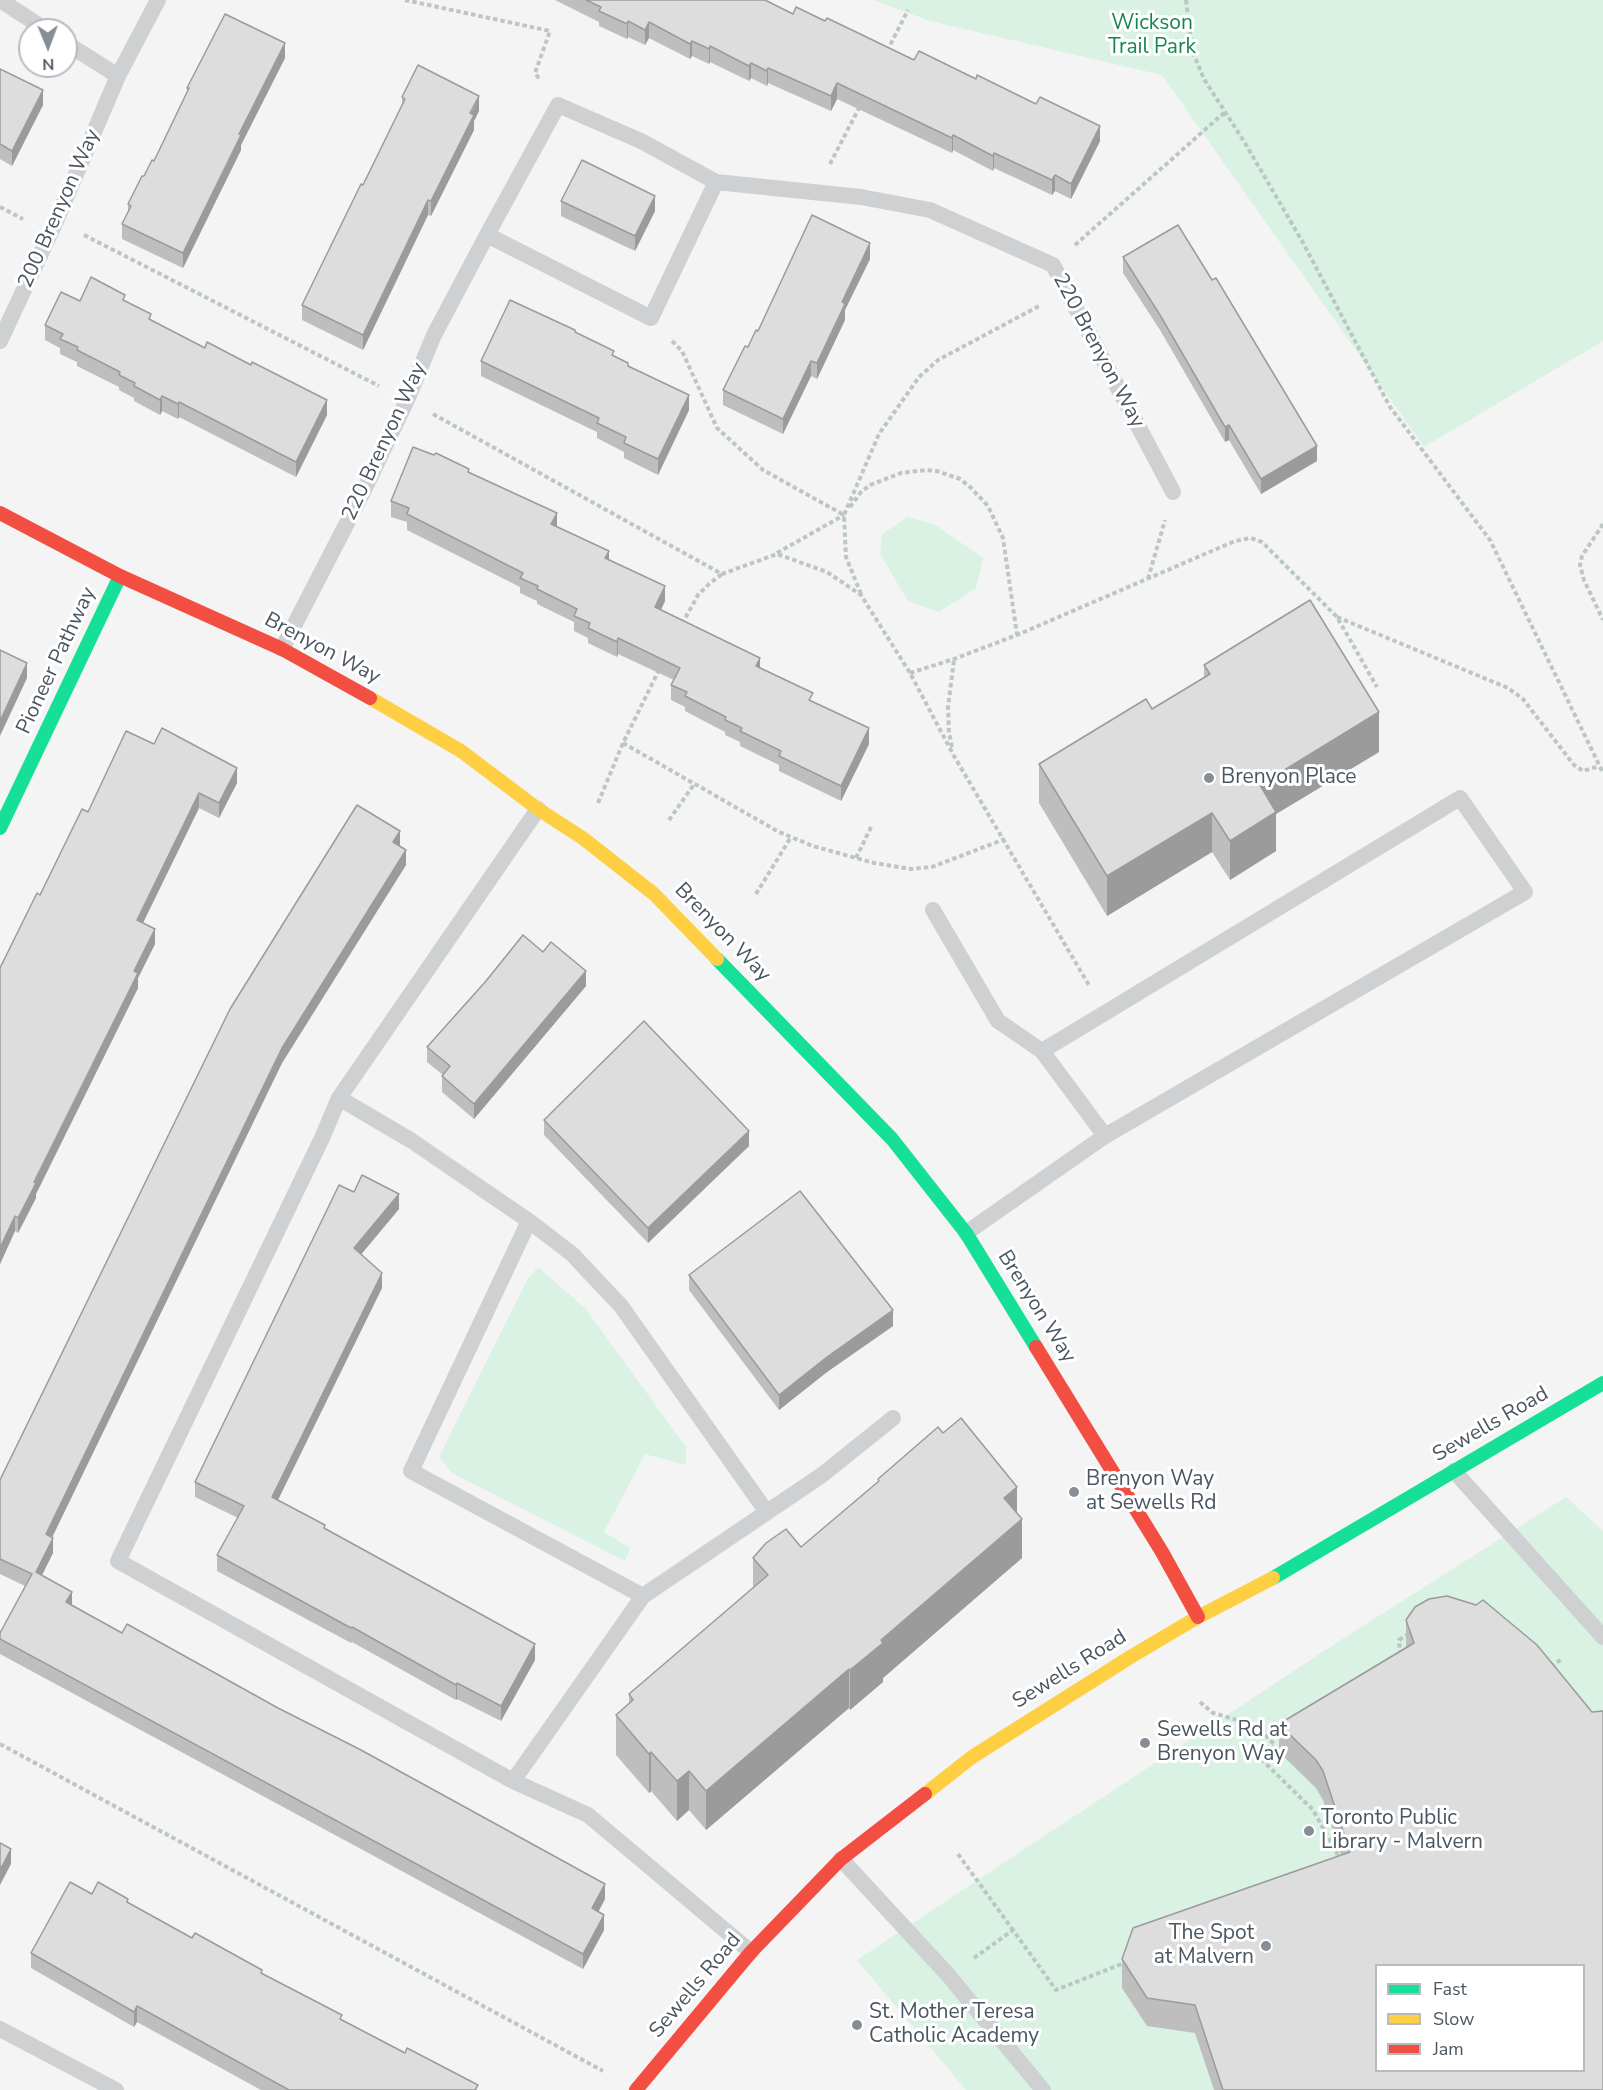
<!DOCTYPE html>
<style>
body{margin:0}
#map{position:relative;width:1603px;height:2090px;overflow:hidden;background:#f4f4f4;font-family:"Nunito Sans",sans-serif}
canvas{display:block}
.legend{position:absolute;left:1375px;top:1964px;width:210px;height:108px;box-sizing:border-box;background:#fff;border:2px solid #b7bbc0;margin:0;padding:8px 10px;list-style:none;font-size:18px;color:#4a5661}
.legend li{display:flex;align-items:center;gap:12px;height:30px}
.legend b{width:30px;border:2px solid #b7bbc0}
.north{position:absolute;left:18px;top:18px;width:60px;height:60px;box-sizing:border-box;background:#fff;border:2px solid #b7bbc0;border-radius:50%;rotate:179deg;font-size:16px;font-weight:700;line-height:24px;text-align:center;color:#4a5661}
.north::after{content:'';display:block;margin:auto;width:21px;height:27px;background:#868d94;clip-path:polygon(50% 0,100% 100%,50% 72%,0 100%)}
</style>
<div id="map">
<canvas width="1603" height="2090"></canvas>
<ul class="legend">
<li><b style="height:8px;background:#16e098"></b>Fast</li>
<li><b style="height:8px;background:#ffcf43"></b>Slow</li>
<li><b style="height:8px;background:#f24e42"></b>Jam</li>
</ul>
<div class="north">N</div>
</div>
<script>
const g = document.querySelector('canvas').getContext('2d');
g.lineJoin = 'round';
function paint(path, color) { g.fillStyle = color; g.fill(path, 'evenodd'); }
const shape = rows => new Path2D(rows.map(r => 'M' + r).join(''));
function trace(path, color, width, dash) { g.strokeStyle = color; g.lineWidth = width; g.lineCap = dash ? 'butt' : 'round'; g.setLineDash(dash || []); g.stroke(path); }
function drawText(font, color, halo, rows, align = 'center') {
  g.font = font + ' "Nunito Sans",sans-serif'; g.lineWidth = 6; g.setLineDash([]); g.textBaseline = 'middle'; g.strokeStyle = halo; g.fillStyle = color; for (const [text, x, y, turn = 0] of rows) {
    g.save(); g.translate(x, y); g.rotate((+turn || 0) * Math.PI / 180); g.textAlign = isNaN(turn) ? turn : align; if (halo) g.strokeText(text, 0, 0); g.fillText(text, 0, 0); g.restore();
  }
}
paint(shape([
 [873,0,1603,0,1603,341,1424,447,1162,75,930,21],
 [908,517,934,524,983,558,976,588,939,612,908,601,880,554,882,534],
 [538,1267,585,1308,686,1447,686,1465,645,1454,604,1532,630,1548,625,1561,452,1473,439,1457,527,1280],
 [1566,1497,1603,1531,1603,2090,966,2090,857,1960,1336,1643],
 [1376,1966,1584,1966,1584,2070,1376,2070]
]), '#d9f2e3');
trace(shape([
 [405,0,550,31,535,73,540,80],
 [1186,0,1192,50,1204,79,1245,143,1302,241,1390,407,1490,540,1603,773],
 [887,51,908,10],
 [830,164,860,106],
 [0,207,23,219],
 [84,235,379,386],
 [1075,245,1225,112],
 [672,341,682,351,717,428,763,470,844,515],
 [433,414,722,574,777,554,827,572,861,595,910,673,954,756,1090,987],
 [850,507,861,492,870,485,901,473,926,470,937,471,960,479,970,487,988,506,1003,538,1017,635],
 [1603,524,1582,556,1580,565,1584,580,1603,620],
 [777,553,844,515],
 [1148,579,1165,520],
 [861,594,846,557,844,515,879,434,919,377,938,360,1041,305],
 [1337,617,1508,688,1523,699,1574,765,1583,771,1599,766],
 [682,624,698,595,709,584,722,574],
 [910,673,954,659,1017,635,1235,541,1251,538,1262,542,1337,617,1377,687],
 [623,743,779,832,813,846,874,863,911,869,932,867,1005,839],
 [952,747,949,733,948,707,954,660],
 [598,803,623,743,660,668],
 [669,820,695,783],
 [856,858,872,825],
 [756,894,791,837],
 [1400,1655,1399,1640,1411,1632],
 [1551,1667,1563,1658],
 [1200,1702,1213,1713,1255,1725,1275,1745,1264,1762,1313,1810,1337,1853,1339,1861],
 [0,1744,603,2071],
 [958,1854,1013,1930],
 [974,1958,1013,1930,1056,1990,1124,1963]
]), '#bcc7c4', 4, [4.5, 3]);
trace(shape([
 [0,0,46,30],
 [66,43,118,76],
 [487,235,651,318,716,182],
 [0,341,56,221,118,76,158,0],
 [282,649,364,490,407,400,434,335,487,235,558,105,641,141,716,182,861,197,930,210,1053,265,1173,492],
 [538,809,339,1098,322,1138,118,1561,513,1781,588,1815,751,1952],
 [933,910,998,1021,1042,1051,1105,1136],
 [339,1098,412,1141,529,1221,572,1254,621,1306,766,1511],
 [529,1221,411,1471,643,1596],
 [966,1233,1105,1136,1525,892,1460,798,1042,1051],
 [1454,1471,1603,1637],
 [513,1781,643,1596,822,1475,893,1418],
 [841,1859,949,1976,1043,2090],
 [0,2029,116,2090]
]), '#ced0d2', 16);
trace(shape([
 [0,828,120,576],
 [717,959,892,1139,966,1233,1036,1347],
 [1273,1578,1603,1383]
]), '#16e098', 14);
trace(shape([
 [370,698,461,751,538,809,584,839,654,894,717,959],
 [925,1794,972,1757,1132,1656,1198,1617,1273,1578]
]), '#ffcf43', 14);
trace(shape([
 [0,513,120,576,282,649,370,698],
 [1036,1347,1162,1552,1198,1617],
 [636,2090,751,1952,841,1859,925,1794]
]), '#f24e42', 14);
paint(shape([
 [555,0,765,0,793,14,825,21,1100,141,1071,199,1055,191,1052,195,994,168,993,171,953,150,952,153,837,99,831,111,768,83,767,86,751,78,749,81,710,62,709,64,692,56,690,59,649,38,645,45,628,37,627,39,599,26,599,22],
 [285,58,241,145,241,150,183,268,122,239,122,224,128,212,128,204,154,161,187,93,187,88],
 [0,69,43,105,12,166,0,159],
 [402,97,479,111,474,121,474,130,431,216,428,215,363,350,302,320,302,305,402,107],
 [561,201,655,211,635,251,561,216],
 [1123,257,1212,280,1317,461,1261,494,1229,440,1225,442,1160,330,1123,273],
 [870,259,845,310,845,320,817,379,811,376,783,434,723,405,723,390,758,331],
 [80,301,125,301,151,320,327,415,296,477,179,417,178,419,162,411,160,415,134,401,134,398,119,390,119,387,77,366,77,362,60,354,60,348,45,340,45,325],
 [575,332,628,366,689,410,658,475,624,458,624,452,597,438,597,432,481,376,481,361],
 [469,472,609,560,665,601,661,610,760,667,813,702,869,744,841,801,779,771,779,765,740,746,740,742,725,735,725,732,685,711,685,707,671,700,671,685,674,680,618,654,617,657,588,643,588,638,574,631,574,622,537,604,537,601,520,593,520,587,407,530,407,522,391,517,391,501],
 [1204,665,1379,752,1276,814,1276,851,1230,880,1212,852,1107,916,1039,803,1039,764,1152,709,1204,678],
 [154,744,237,783,219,818,199,808,143,923,155,944,138,978,138,988,36,1194,36,1198,18,1233,15,1231,0,1264,0,968,40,895,88,812],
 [400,846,406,865,282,1063,52,1537,53,1553,42,1575,72,1606,605,1899,598,1912,604,1930,583,1969,0,1654,0,1633,25,1586,0,1574,0,1480],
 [543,952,586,986,474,1119,442,1092,442,1076,443,1075,427,1062,427,1047],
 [544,1120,749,1146,648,1243,544,1135],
 [354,1192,399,1209,361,1254,382,1288,278,1500,535,1660,501,1721,457,1699,456,1700,352,1642,351,1643,217,1571,217,1555,238,1518,195,1497,195,1482],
 [689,1275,893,1326,827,1372,779,1410,689,1290],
 [943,1433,1017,1512,1022,1558,883,1678,883,1682,850,1710,849,1708,706,1830,689,1810,677,1821,651,1791,649,1793,616,1755,616,1715,629,1704,629,1694,753,1588,753,1558,801,1547,878,1482,878,1479],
 [1406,1620,1603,2090,1214,2090,1195,2033,1147,2026,1122,1988,1122,1959,1341,1855,1323,1800,1316,1788,1279,1752,1279,1724,1406,1647],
 [128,1903,192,1938,262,1974,342,2020,478,2090,261,2090,137,2022,134,2027,31,1968,31,1953]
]), '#bebebf');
paint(shape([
 [628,21,628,37,627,39,627,24],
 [649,22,649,38,645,45,645,30],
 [692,41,692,56,690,59,690,44],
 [285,43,285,58,241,145,241,150,183,268,183,253,239,134],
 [710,46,710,62,709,64,709,49],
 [751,63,751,78,749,81,749,66],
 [768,68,768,83,767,86,767,71],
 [837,83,837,99,831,111,831,96],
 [43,90,43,105,12,166,12,151],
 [479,96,479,111,474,121,474,130,431,216,431,201],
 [1100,126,1100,141,1071,199,1071,184],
 [953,135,953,150,952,153,952,138],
 [994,153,994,168,993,171,993,156],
 [1055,175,1055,191,1052,195,1052,180],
 [655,196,655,211,635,251,635,236],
 [428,200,428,215,363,350,363,335],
 [870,243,870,259,845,310,845,320,817,379,817,363,842,302],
 [811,361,811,376,783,434,783,419],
 [689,395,689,410,658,475,658,459],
 [162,396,162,411,160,415,160,400],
 [327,400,327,415,296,477,296,462],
 [179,402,179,417,178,419,178,404],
 [1229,425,1229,440,1225,442,1225,427],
 [1317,446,1317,461,1261,494,1261,479],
 [557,513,557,528,551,524],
 [609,551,609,566,605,558],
 [665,586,665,601,655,622,655,607],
 [618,638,618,654,617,657,617,642],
 [760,658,760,673,756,666],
 [27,663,27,678,0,736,0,721],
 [1379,712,1379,752,1276,814,1276,851,1230,880,1230,841,1260,785],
 [869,728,869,744,841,801,841,786],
 [237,768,237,783,219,818,219,803],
 [199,793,199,808,137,935,137,920],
 [1212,813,1212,852,1107,916,1107,876],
 [400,831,400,846,393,842],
 [406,850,406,865,282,1063,46,1550,46,1534,282,1048],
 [155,929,155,944,138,978,138,988,36,1194,36,1198,18,1233,18,1218,134,971],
 [586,971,586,986,474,1119,474,1104],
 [749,1131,749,1146,648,1243,648,1228],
 [399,1194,399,1209,354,1263,354,1248],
 [15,1216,15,1231,0,1264,0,1248],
 [382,1273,382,1288,272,1512,272,1497],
 [893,1310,893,1326,827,1372,779,1410,779,1395,827,1357],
 [1017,1487,1017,1524,1022,1519,1022,1558,883,1678,883,1682,850,1710,850,1670,881,1640,1004,1498],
 [53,1538,53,1553,36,1587,36,1572],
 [72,1592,72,1607,66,1602],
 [535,1644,535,1660,501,1721,501,1706],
 [849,1669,849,1708,706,1830,706,1791],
 [457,1683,457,1699,456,1700,456,1685],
 [651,1752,651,1791,649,1793,649,1754],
 [689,1771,689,1810,677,1821,677,1781],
 [11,1849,11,1864,0,1885,0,1870],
 [605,1884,605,1899,592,1924,592,1908],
 [604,1915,604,1930,583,1969,583,1954],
 [137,2006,137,2022,134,2027,134,2012]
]), '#9b9b9b');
const building = shape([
 [586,0,765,0,793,14,796,7,825,21,827,18,914,60,919,51,976,79,977,75,1036,104,1040,97,1100,126,1071,184,1055,175,1052,180,994,153,993,156,953,135,952,138,837,83,831,96,768,68,767,71,751,63,749,66,710,46,709,49,692,41,690,44,649,22,645,30,628,21,627,24,599,11,601,7,586,0],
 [225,14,285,43,239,134,241,135,183,253,122,224,131,206,128,204,142,176,144,176,152,160,154,161,189,88,187,88,225,14],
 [418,65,479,96,470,113,474,115,431,201,428,200,363,335,302,305,361,184,363,185,405,99,402,97,418,65],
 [0,69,43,90,12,151,0,144,0,69],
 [582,160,655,196,635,236,561,201,582,160],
 [812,215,870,243,842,302,845,304,817,363,811,361,783,419,723,390,745,346,748,347,756,330,758,331,812,215],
 [1178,225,1212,280,1216,278,1317,446,1261,479,1229,425,1225,427,1160,315,1123,257,1178,225],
 [91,277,125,295,123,300,151,314,149,319,205,348,207,342,251,365,252,362,327,400,296,462,179,402,178,404,162,396,160,400,134,386,135,383,119,375,120,372,77,350,78,347,60,339,63,334,45,325,61,292,80,301,91,277],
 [510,300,575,330,575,332,614,351,612,355,628,363,628,366,689,395,658,459,624,443,626,437,597,423,599,418,481,361,510,300],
 [413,447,434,455,436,453,469,469,468,472,557,513,551,524,609,551,605,558,665,586,655,607,760,658,756,666,813,693,809,700,869,728,841,786,779,756,781,751,740,731,742,728,725,720,726,717,685,696,687,692,671,685,680,668,618,638,617,642,588,628,590,623,574,616,577,609,537,589,538,586,520,578,523,573,407,514,409,508,391,501,413,447],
 [1310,600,1379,712,1260,785,1276,812,1230,841,1212,813,1107,876,1039,764,1146,699,1152,709,1210,674,1204,665,1310,600],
 [0,650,27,663,0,721,0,650],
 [162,728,237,768,219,803,199,793,137,920,155,929,134,971,138,973,34,1182,36,1183,18,1218,15,1216,0,1248,0,968,37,893,40,895,82,809,88,812,126,731,154,744,162,728],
 [357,805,400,831,393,842,406,850,282,1048,46,1534,53,1538,36,1572,72,1592,66,1602,122,1633,127,1624,278,1708,361,1750,605,1884,592,1908,604,1915,583,1954,0,1639,0,1633,32,1574,0,1559,0,1480,230,1009,357,805],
 [523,935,543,952,551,942,586,971,474,1104,442,1076,450,1066,427,1047,486,981,523,935],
 [644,1021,749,1131,648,1228,544,1120,644,1021],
 [362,1175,399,1194,354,1248,382,1273,272,1497,325,1525,324,1528,535,1644,501,1706,457,1683,456,1685,352,1627,351,1628,217,1555,244,1506,195,1482,339,1185,354,1192,362,1175],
 [800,1191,893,1310,827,1357,779,1395,689,1275,800,1191],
 [961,1418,1017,1487,1004,1498,1022,1519,881,1640,883,1643,850,1670,849,1669,706,1791,689,1771,677,1781,651,1752,649,1754,616,1715,633,1700,629,1694,768,1575,753,1558,766,1543,786,1529,801,1547,879,1481,878,1479,938,1427,943,1433,961,1418],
 [1447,1596,1476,1605,1483,1600,1537,1645,1592,1712,1603,1711,1603,2090,1223,2090,1195,2005,1147,1998,1122,1959,1133,1928,1350,1852,1323,1771,1316,1760,1279,1724,1414,1643,1406,1620,1415,1607,1429,1599,1447,1596],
 [1377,1965,1584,1965,1584,2070,1377,2070,1377,1965],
 [0,1843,11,1849,0,1870,0,1843],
 [70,1882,92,1894,98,1882,128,1899,127,1902,192,1938,195,1933,262,1970,261,1973,342,2015,340,2019,405,2053,407,2048,478,2085,475,2090,289,2090,137,2006,134,2012,31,1953,70,1882]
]);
paint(building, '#ddddde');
trace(building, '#9b9b9b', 1.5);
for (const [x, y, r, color] of [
 [1209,778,6,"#868d94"],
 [1074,1492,6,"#868d94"],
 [1145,1743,6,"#868d94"],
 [1309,1831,6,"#868d94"],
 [1266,1946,6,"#868d94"],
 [857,2025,6,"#868d94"]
]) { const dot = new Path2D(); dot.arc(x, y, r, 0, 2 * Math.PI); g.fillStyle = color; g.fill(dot); trace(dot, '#fff', 2); }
drawText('21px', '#17864f', '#fff', [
 ["Wickson",1152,24],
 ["Trail Park",1152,48]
]);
drawText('21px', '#4a5661', '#fff', [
 ["200 Brenyon Way",60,209,-66],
 ["220 Brenyon Way",1098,351,62],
 ["220 Brenyon Way",385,442,-65],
 ["Brenyon Way",322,649,28],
 ["Pioneer Pathway",57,661,-65],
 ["Brenyon Way",722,933,46],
 ["Brenyon Way",1036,1307,58],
 ["Sewells Road",1491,1425,-30],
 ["Sewells Road",1070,1670,-32],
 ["Sewells Road",696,1986,-50]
]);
drawText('21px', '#4a5661', '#fff', [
 ["Brenyon Place",1221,778],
 ["Brenyon Way",1086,1480],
 ["at Sewells Rd",1086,1504],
 ["Sewells Rd at",1157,1731],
 ["Brenyon Way",1157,1755],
 ["Toronto Public",1321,1819],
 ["Library - Malvern",1321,1843],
 ["The Spot",1254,1934,"right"],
 ["at Malvern",1254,1958,"right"],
 ["St. Mother Teresa",869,2013],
 ["Catholic Academy",869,2037]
], 'left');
</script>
